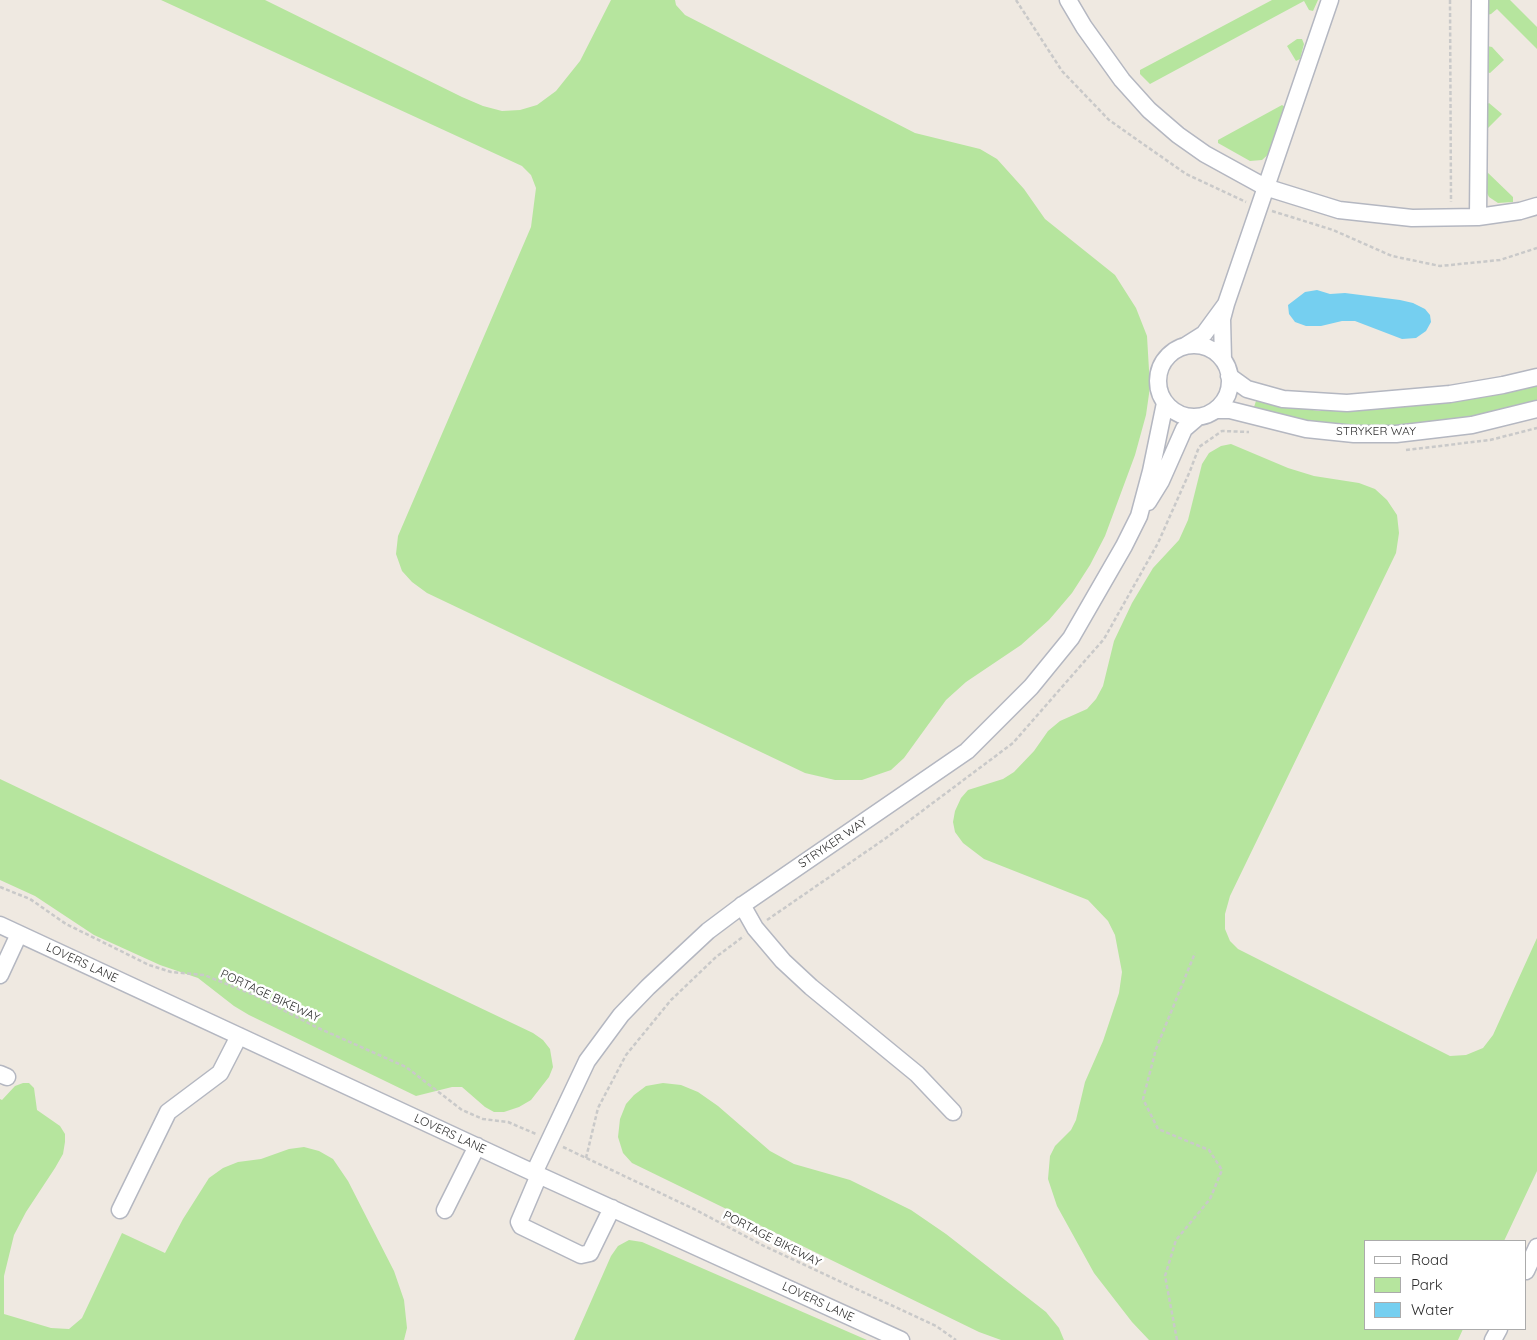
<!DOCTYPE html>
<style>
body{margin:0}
#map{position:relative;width:1537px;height:1340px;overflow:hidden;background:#efe9e1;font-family:Quicksand,sans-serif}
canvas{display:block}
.legend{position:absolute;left:1364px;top:1240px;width:162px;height:90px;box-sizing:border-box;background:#fff;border:1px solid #ababab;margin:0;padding:6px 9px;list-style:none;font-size:15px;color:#2e2e2e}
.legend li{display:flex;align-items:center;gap:10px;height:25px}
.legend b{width:25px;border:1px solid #ababab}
</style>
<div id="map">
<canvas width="1537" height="1340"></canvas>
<ul class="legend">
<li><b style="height:6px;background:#fff"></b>Road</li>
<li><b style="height:14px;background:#b6e59e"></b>Park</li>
<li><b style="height:14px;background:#75cff0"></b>Water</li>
</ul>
</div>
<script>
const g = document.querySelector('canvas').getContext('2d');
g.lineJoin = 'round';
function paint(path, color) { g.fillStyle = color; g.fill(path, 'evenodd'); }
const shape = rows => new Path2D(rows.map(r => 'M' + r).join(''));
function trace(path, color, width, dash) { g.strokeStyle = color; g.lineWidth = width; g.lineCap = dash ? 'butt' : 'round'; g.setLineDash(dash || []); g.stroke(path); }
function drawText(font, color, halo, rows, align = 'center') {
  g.font = font + ' Quicksand,sans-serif'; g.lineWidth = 5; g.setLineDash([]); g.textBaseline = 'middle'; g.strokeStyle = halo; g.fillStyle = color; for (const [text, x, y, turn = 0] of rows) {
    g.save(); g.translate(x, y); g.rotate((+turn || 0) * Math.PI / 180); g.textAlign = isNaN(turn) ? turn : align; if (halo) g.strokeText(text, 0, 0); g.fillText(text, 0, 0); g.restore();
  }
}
paint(shape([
 [161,0,265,0,462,97,483,106,502,111,520,110,537,105,556,91,580,61,611,0,675,0,676,5,685,15,915,133,980,149,997,159,1024,189,1045,219,1115,275,1136,308,1147,336,1150,387,1146,415,1135,455,1105,536,1090,565,1072,593,1049,620,1021,645,966,682,946,700,904,758,891,770,862,780,835,780,805,773,427,593,412,582,402,571,396,554,398,536,531,227,536,188,531,175,522,166],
 [1272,0,1318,0,1313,11,1309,10,1304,1,1150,84,1140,74,1140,70],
 [1483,0,1510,0,1537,27,1537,49,1497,9,1491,14,1487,15],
 [1297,39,1302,39,1304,44,1300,59,1296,61,1287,46],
 [1487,46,1492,47,1504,60,1490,73,1486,72],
 [1489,103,1502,114,1488,128,1485,127,1487,104],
 [1282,105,1285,107,1271,152,1262,160,1250,161,1218,143,1218,140],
 [1486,171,1513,197,1513,202,1498,203,1489,197,1486,191],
 [1537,385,1537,404,1464,420,1375,428,1322,425,1253,410,1256,401,1319,411,1352,410,1451,402,1495,395],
 [1231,444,1288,468,1314,476,1359,483,1375,489,1387,500,1397,515,1399,533,1396,553,1230,896,1225,914,1225,929,1230,941,1238,949,1450,1056,1466,1055,1483,1048,1493,1035,1537,938,1537,1171,1504,1241,1366,1241,1366,1329,1463,1329,1458,1340,1149,1340,1132,1322,1094,1273,1057,1206,1048,1179,1050,1156,1055,1146,1071,1130,1076,1120,1085,1082,1103,1041,1119,993,1122,972,1115,935,1108,921,1088,900,984,859,963,843,955,832,953,822,955,811,961,798,968,790,1003,779,1014,772,1034,751,1048,731,1060,721,1087,709,1096,699,1103,686,1114,641,1132,603,1153,568,1179,540,1188,520,1202,464,1209,453,1221,446],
 [0,779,533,1033,543,1040,550,1049,553,1067,549,1077,531,1100,519,1107,504,1112,494,1112,485,1107,462,1087,452,1087,416,1096,249,1015,234,1006,198,978,160,965,94,935,35,896,0,880],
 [23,1083,29,1083,34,1088,37,1110,60,1126,65,1134,65,1142,63,1154,55,1168,26,1212,14,1235,4,1276,4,1314,51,1328,69,1329,82,1318,122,1233,165,1253,183,1219,209,1178,223,1168,238,1162,261,1159,289,1149,304,1147,319,1151,333,1159,348,1181,394,1271,404,1300,407,1328,404,1340,0,1340,0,1099,2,1100,15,1086],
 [663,1083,681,1085,698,1092,718,1106,770,1151,794,1164,850,1180,911,1210,946,1234,1046,1312,1059,1328,1064,1340,1001,1340,979,1332,632,1163,623,1153,618,1137,620,1119,626,1104,634,1095,646,1086],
 [629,1240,642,1242,867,1340,574,1340,611,1256,618,1246]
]), '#b6e59e');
paint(shape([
 [1317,290,1330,294,1345,293,1400,300,1413,303,1425,309,1430,315,1431,322,1426,331,1416,338,1402,339,1355,321,1342,321,1321,326,1306,326,1295,322,1289,314,1288,305,1305,292]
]), '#75cff0');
const minor = shape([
 [1068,0,1084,27,1122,80,1149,110,1178,135,1205,154,1265,187,1339,210,1412,218,1478,217,1520,211,1537,206],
 [1478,217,1480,0],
 [1226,304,1330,0],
 '1158 381a36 36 0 1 1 72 0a36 36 0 1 1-72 0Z',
 [1185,346,1204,334,1226,304,1222,319,1223,360],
 [1229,376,1247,389,1283,399,1347,403,1450,394,1503,385,1537,377],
 [1216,410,1230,410,1306,429,1354,434,1396,434,1430,430,1472,425,1537,409],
 [1148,502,1161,481,1184,429,1198,417],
 [742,905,755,928,783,961,811,987,917,1074,953,1112],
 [0,925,534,1173,901,1340],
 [0,975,19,934],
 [0,1074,7,1077],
 [534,1173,587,1061,621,1015,648,987,708,931,744,904,967,751,1031,687,1071,638,1124,546,1139,516,1151,471,1165,403],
 [539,1175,519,1222,521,1226,581,1255,590,1253,612,1208],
 [120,1210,168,1112,220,1073,239,1036],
 [445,1210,477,1146],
 [1526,1271,1537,1247],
 [1493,1340,1499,1329]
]);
trace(minor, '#b4b7c1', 19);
trace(shape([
 [1016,0,1062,71,1109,120,1186,174,1246,202],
 [1450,0,1451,202],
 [1272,211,1333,230,1392,256,1440,266,1500,260,1537,248],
 [1406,450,1490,440,1537,428],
 [0,887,30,899,66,924,149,965,171,972,204,975,254,995,316,1027,406,1067,462,1110,483,1119,508,1122,536,1134],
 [767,920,886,838,1013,743,1104,639,1158,543,1190,471,1199,447,1222,431,1249,432],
 [563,1147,694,1209,764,1246,936,1326,956,1340],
 [586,1158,598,1108,626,1055,671,1000,716,957,744,936],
 [1177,1340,1165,1276,1176,1240,1210,1199,1222,1170,1209,1150,1158,1129,1143,1099,1156,1049,1195,953]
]), '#c9c9c9', 2.5, [4, 2.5]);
trace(minor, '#fff', 16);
drawText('12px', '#2e2e2e', '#fff', [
 ["STRYKER WAY",1376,431],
 ["STRYKER WAY",833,843,-34],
 ["LOVERS LANE",82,963,25],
 ["PORTAGE BIKEWAY",270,996,25],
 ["LOVERS LANE",450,1134,25],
 ["PORTAGE BIKEWAY",772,1239,27],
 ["LOVERS LANE",818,1302,25]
]);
</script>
